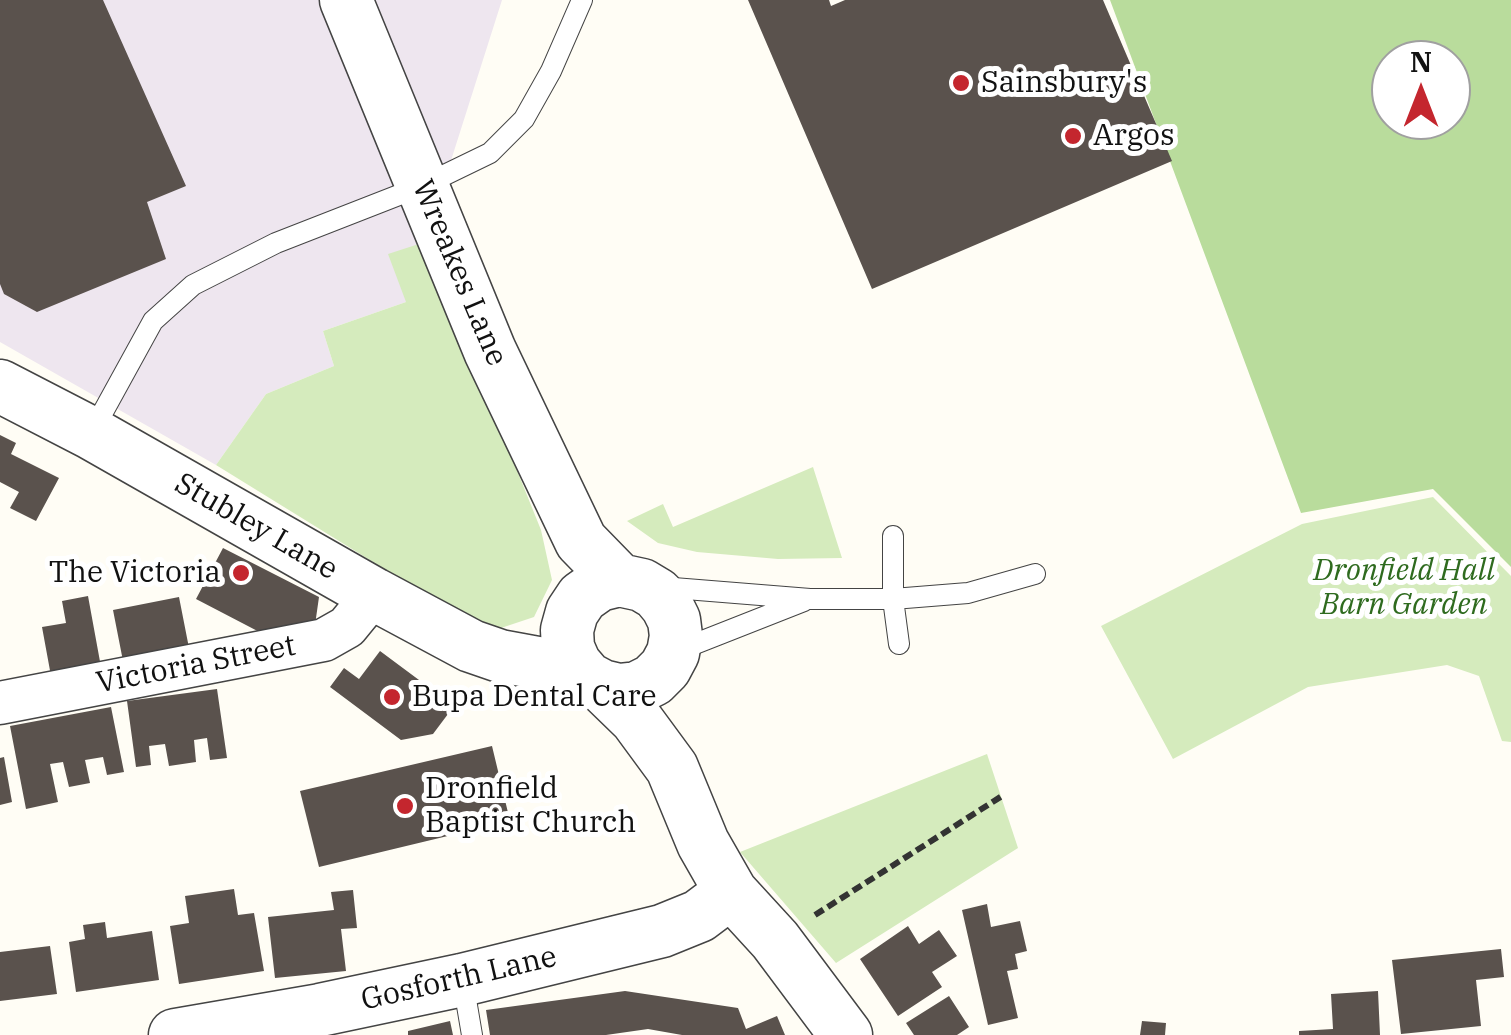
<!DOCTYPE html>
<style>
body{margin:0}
#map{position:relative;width:1511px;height:1035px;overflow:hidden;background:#fffdf5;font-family:"IBM Plex Serif",serif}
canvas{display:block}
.north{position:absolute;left:1371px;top:40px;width:100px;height:100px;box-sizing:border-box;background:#fff;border:2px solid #a0a0a0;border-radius:50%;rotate:0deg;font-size:28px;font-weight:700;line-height:40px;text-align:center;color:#111}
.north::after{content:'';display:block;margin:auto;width:35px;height:45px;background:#c4262e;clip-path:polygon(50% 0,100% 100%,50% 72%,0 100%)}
</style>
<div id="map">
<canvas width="1511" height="1035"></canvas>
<div class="north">N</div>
</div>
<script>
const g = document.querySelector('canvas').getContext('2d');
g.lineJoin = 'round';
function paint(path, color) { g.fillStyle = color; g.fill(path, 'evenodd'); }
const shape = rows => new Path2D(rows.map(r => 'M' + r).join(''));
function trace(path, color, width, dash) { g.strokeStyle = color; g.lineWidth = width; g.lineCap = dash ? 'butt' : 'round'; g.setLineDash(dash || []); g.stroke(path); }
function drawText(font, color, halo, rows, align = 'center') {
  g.font = font + ' "IBM Plex Serif",serif'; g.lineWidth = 10; g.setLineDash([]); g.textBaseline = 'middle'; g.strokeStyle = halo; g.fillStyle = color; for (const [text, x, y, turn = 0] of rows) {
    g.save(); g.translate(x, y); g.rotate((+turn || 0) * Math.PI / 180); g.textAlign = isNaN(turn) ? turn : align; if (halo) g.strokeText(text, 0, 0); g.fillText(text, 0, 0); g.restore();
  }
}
paint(shape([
 [0,0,502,0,406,302,323,331,334,366,266,394,216,465,0,342]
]), '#eee6ef');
paint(shape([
 [425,242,541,530,552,580,534,617,501,628,467,620,216,465,266,394,334,366,323,331,406,302,388,254],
 [813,467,842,558,778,559,697,552,658,543,627,521,663,504,673,527],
 [1433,497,1511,576,1511,742,1502,741,1479,676,1447,665,1308,687,1173,759,1101,626,1302,524],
 [987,754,1018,848,836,963,740,852]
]), '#d5ebbd');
paint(shape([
 [1110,0,1511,0,1511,567,1433,489,1301,513],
 [1391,60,1451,60,1451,120,1391,120]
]), '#b9dc9c');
paint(shape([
 [0,0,103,0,186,186,147,202,166,259,37,312,4,294,0,284],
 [748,0,829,0,831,6,845,0,1103,0,1172,161,872,289],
 [0,435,16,443,11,454,59,478,36,521,10,508,19,492,0,482],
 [223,548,319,597,314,632,269,637,196,599],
 [88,596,101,667,51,676,42,627,66,623,62,601],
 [179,597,189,648,123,661,113,610],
 [380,651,454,706,433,734,401,740,330,687,344,668,359,679],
 [217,689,227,758,210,760,207,738,194,740,196,762,169,766,165,744,149,746,151,765,136,767,127,701],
 [111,707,124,772,107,775,103,757,85,760,90,783,69,787,63,762,50,764,58,802,26,809,10,726],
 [492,746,510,821,319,867,300,791],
 [4,757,12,802,0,805,0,758],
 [234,889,238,915,254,913,264,971,179,984,170,926,189,923,185,896],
 [353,890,357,928,341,929,346,971,275,978,268,917,334,910,331,892],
 [987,904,991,927,1020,921,1027,951,1015,954,1018,969,1007,971,1018,1018,988,1025,962,910],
 [105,922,107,938,152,931,159,980,76,992,69,942,85,939,83,925],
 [908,926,919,944,939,930,957,956,932,972,942,987,898,1016,860,959],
 [50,946,57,994,0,1001,0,952],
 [1501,949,1504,977,1476,980,1481,1026,1401,1034,1392,960],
 [625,991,738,1008,746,1029,777,1016,785,1035,682,1035,648,1029,606,1035,490,1035,486,1010],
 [1378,991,1380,1035,1299,1035,1299,1031,1333,1029,1331,994],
 [949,996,969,1027,957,1035,914,1035,906,1023],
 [450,1021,453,1035,408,1035,408,1031],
 [1142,1021,1166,1023,1165,1035,1140,1035]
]), '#5a524d');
const service = shape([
 [92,432,153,321,193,285,276,243,422,186,490,153,524,119,551,71,582,0],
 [893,536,893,599,899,644],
 [661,587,810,599,893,599,968,593,1035,574],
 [677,651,804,601],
 [463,982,472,1035]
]);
const minor = shape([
 [0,703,324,640,347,627,374,594]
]);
const tertiary = shape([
 [346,0,490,351,581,541,619,580],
 [0,386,91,433,374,594,471,646,500,656,549,665,587,678],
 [602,686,619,690,637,688,653,680,665,668,673,653,676,636,674,620,667,606,657,594,642,585,619,580,599,585,582,597,572,612,567,630,568,648,575,664,587,678,602,686,636,719,672,768,703,843,731,892,775,940,846,1035],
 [175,1035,320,1010,462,980,662,931,699,916,731,892]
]);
trace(service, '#444', 22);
trace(minor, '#444', 45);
trace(tertiary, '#444', 55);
trace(shape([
 [815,915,1002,796]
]), '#333', 6, [10, 5]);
trace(service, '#fff', 20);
trace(minor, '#fff', 42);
trace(tertiary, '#fff', 52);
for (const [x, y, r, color] of [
 [961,83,10,"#c4262e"],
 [1073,136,10,"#c4262e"],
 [241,573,10,"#c4262e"],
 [392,697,10,"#c4262e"],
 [405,806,10,"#c4262e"]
]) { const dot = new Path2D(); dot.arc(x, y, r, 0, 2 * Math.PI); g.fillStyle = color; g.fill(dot); trace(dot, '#fff', 4); }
drawText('30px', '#111', '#fff', [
 ["Sainsbury's",981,83],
 ["Argos",1093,136],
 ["The Victoria",221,573,"right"],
 ["Bupa Dental Care",412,697],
 ["Dronfield",425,789],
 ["Baptist Church",425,823]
], 'left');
drawText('30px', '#111', '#fff', [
 ["Wreakes Lane",459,273,67],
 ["Stubley Lane",256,527,30],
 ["Victoria Street",196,665,-11],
 ["Gosforth Lane",459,979,-13]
]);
drawText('italic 30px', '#2f6b1f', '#fff', [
 ["Dronfield Hall",1404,571],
 ["Barn Garden",1404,605]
]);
</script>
